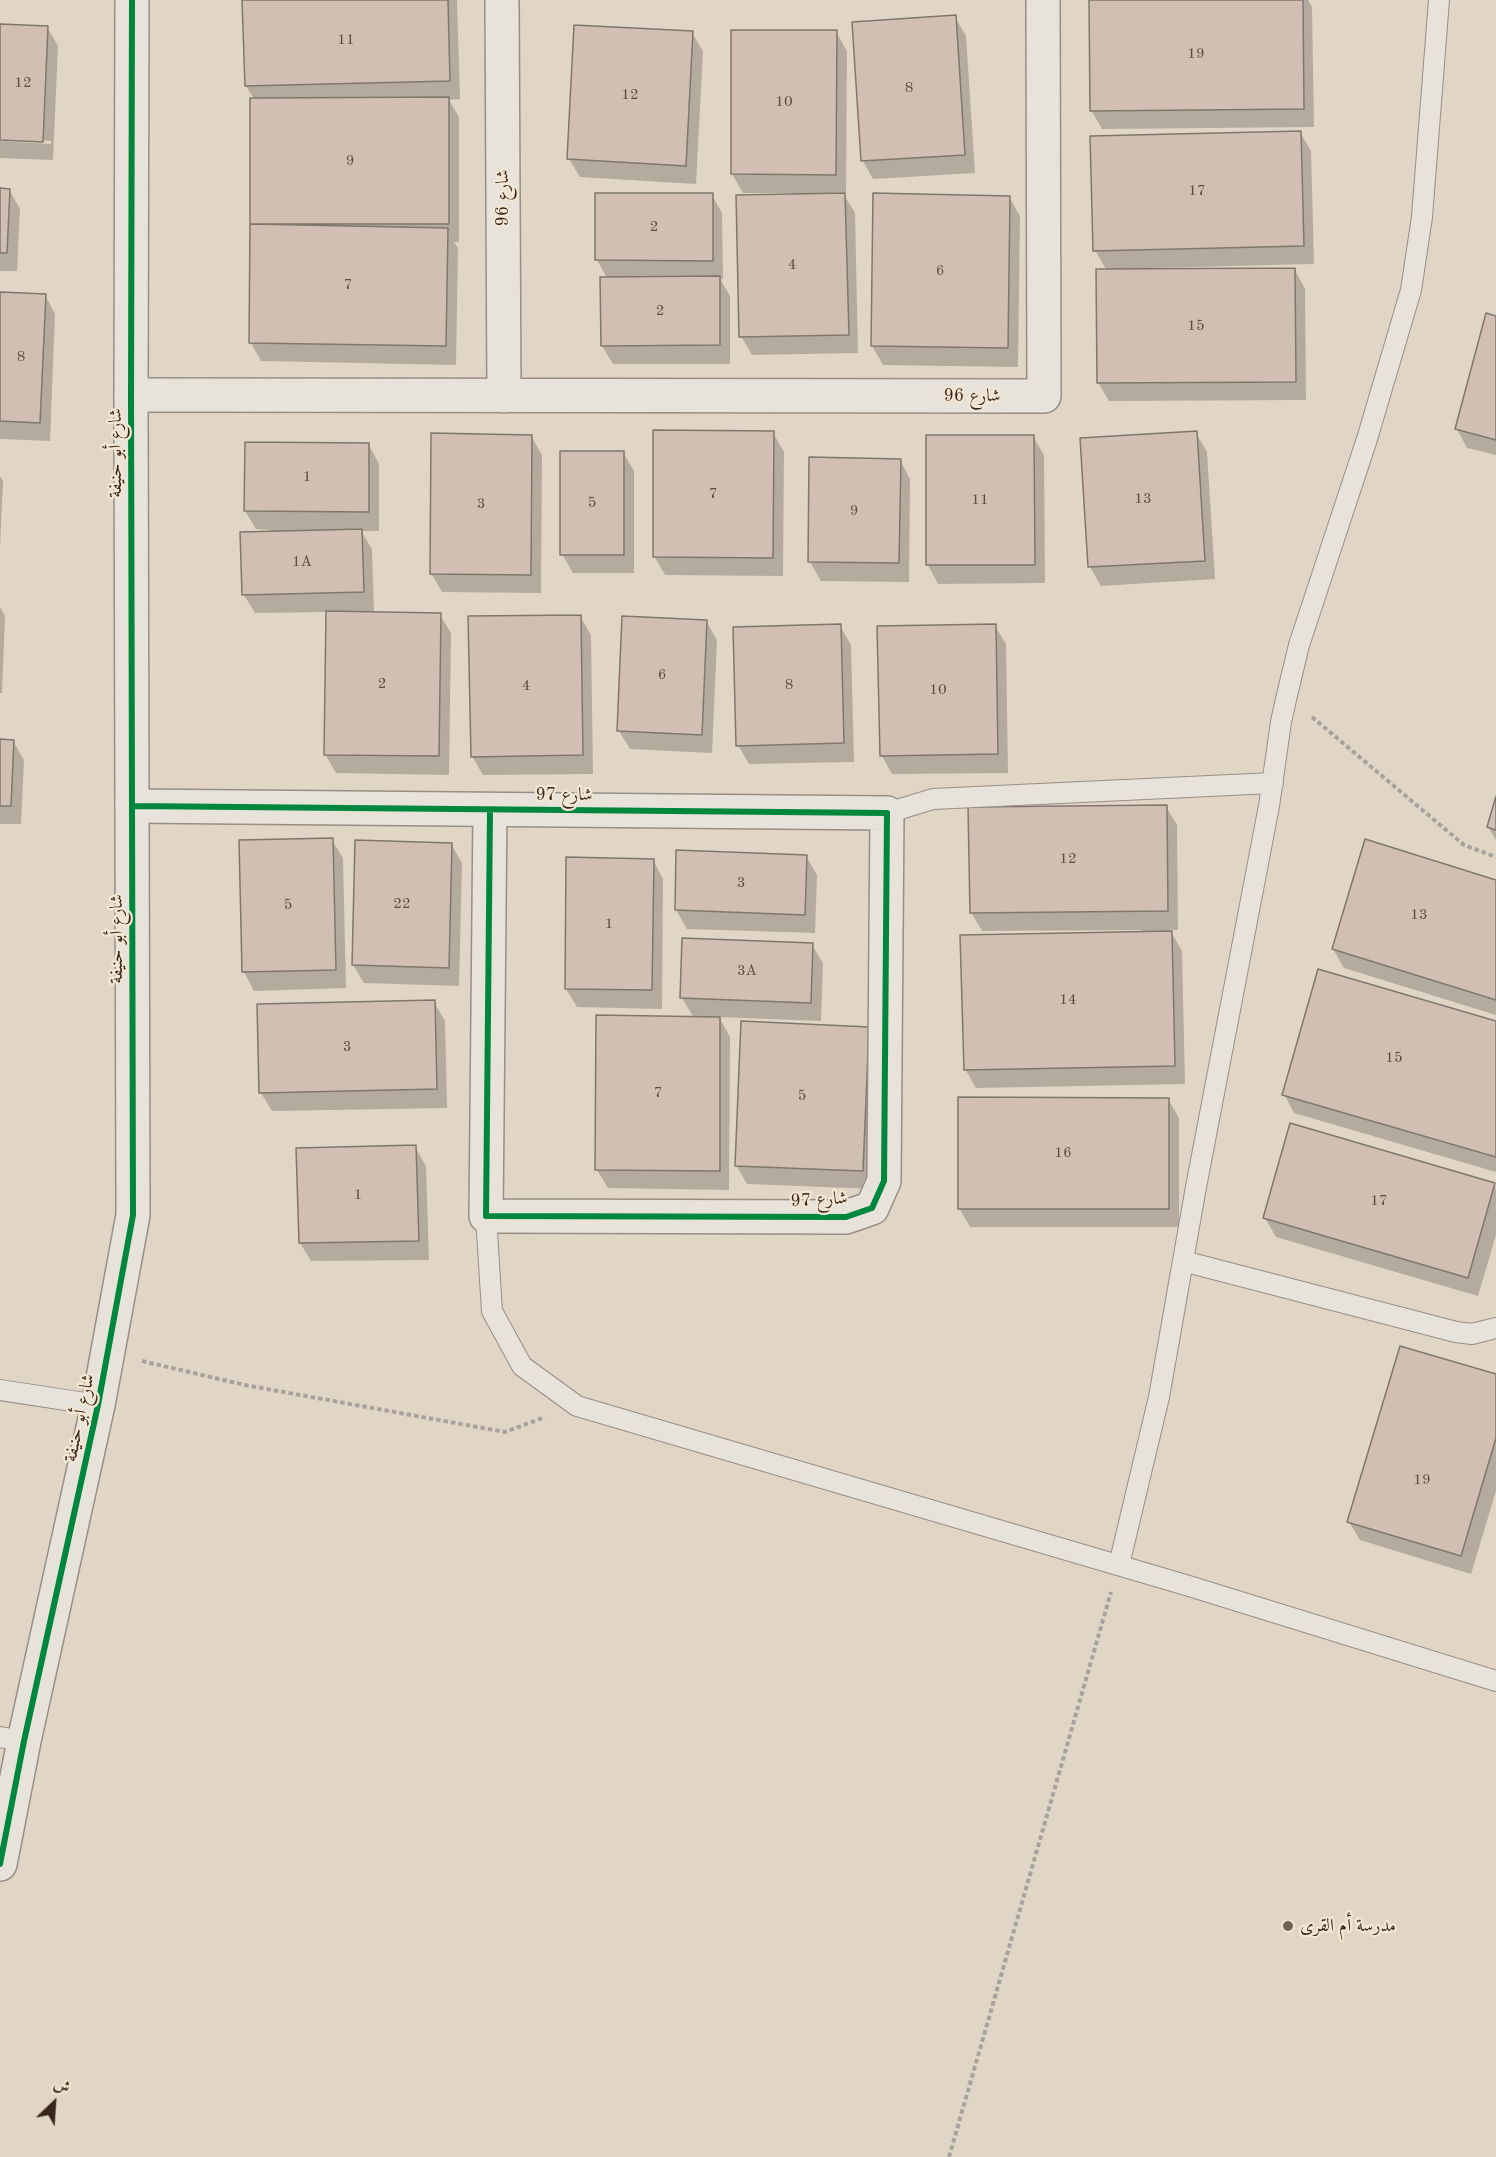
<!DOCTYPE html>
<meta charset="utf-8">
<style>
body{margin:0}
#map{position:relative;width:1496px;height:2157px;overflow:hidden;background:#e1d6c6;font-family:"Old Standard TT",Amiri,serif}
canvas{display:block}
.north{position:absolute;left:24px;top:2073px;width:60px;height:60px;-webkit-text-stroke:4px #f3e6d2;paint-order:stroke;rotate:25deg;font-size:16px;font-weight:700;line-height:24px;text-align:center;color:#38261d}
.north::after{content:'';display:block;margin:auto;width:21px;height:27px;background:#38261d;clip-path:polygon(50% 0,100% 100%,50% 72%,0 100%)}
</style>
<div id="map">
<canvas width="1496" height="2157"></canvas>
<div class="north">ش</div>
</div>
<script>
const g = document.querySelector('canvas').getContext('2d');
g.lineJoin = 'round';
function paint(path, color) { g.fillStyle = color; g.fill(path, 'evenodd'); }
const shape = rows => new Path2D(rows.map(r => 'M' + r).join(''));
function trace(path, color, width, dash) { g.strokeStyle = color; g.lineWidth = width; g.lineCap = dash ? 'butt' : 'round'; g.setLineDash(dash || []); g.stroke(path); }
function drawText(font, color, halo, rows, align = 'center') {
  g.font = font + ' "Old Standard TT",Amiri,serif'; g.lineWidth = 4.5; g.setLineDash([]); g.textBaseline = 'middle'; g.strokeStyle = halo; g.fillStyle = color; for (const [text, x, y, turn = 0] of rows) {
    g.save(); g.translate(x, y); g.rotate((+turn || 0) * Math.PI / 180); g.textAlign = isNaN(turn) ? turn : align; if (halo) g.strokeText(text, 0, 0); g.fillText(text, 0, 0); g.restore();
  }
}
paint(shape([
 [244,0,457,0,460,99,449,100,459,117,459,242,454,242,458,248,456,365,261,361,251,343,251,99,254,99,246,86],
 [1090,0,1308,0,1312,7,1314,127,1102,129,1091,110],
 [955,17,966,36,975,173,873,179,863,161],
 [0,25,47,27,58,46,53,160,0,158,0,141,51,144,51,141,0,138],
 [836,32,847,51,846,193,843,193,855,213,858,353,752,355,741,336,792,193,743,193,732,174],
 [692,33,703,51,696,184,580,177,569,159],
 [1300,132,1311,151,1314,264,1152,268,1152,271,1295,270,1305,289,1306,400,1109,401,1098,382,1107,271,1095,250],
 [0,190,9,190,20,209,17,271,0,271],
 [712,195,722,213,723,279,720,279,730,296,730,364,613,364,602,346,607,278,597,260],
 [1009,197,1020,216,1018,367,883,365,872,346],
 [0,293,45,295,55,314,50,441,0,439],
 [1496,318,1496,455,1467,448,1457,429],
 [773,433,784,452,783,576,665,575,654,556],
 [1196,433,1207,452,1215,579,1101,586,1090,567],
 [531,436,542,455,541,593,442,592,431,573],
 [1033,436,1044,455,1045,583,938,584,928,565,927,437],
 [369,445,379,464,379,531,361,531,372,549,374,613,440,615,451,633,449,775,336,773,325,754,328,612,255,613,244,595,272,532,272,530,256,529,245,511],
 [623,452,634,471,634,573,573,573,562,554],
 [900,460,910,479,909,582,821,581,810,562],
 [0,476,3,481,0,548],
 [0,607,5,616,2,693,0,693],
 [580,616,591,635,593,774,483,775,472,756],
 [706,621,717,640,712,753,630,749,619,731],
 [840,626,851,645,854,762,749,764,738,745],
 [995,626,1006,644,1008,773,892,774,882,756],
 [0,741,13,741,24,760,21,824,0,824],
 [1496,801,1496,840,1488,827],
 [1166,807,1177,825,1178,930,1170,930,1182,951,1185,1084,976,1088,965,1069,1142,933,1142,930,982,931,971,912],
 [332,840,343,858,346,988,254,991,244,972],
 [451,844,462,863,459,986,364,983,353,965],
 [806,856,817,875,815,933,687,929,676,910],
 [653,860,663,879,662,1009,577,1007,566,989],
 [1496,882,1496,1015,1344,968,1333,949],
 [812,945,823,963,821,1021,719,1017,730,1037,729,1190,608,1188,597,1170,694,1018,682,998],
 [434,1002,445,1021,447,1108,272,1111,261,1093],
 [1496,1022,1496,1172,1294,1113,1284,1094],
 [868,1028,879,1047,873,1189,747,1184,736,1165],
 [1168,1099,1179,1118,1179,1227,970,1227,959,1208],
 [415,1147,426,1166,429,1260,311,1261,300,1243],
 [1494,1185,1496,1188,1496,1235,1478,1296,1276,1237,1265,1218],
 [1496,1376,1496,1491,1471,1574,1360,1540,1349,1522]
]), '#0003');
const building = shape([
 [242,0,448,0,450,81,245,86,242,0],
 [1089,0,1303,0,1304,109,1090,111,1089,0],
 [956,15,965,155,861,161,852,22,956,15],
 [0,24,48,26,43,142,0,140,0,24],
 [574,25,693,31,686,166,567,159,574,25],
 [731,30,837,30,836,175,731,174,731,30],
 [449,97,449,224,250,224,250,98,449,97],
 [1301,131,1304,246,1093,251,1090,136,1301,131],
 [0,188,10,189,7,253,0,253,0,188],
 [595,193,713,193,713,261,595,260,595,193],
 [845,193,849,335,739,337,736,195,845,193],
 [873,193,1010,196,1008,348,871,346,873,193],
 [250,224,448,228,446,346,249,343,250,224],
 [1295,268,1296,382,1097,383,1096,269,1295,268],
 [720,276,720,345,601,346,600,277,720,276],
 [0,292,46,294,40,423,0,421,0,292],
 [1486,313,1496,316,1496,440,1455,429,1486,313],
 [653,430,774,431,773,558,653,557,653,430],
 [1197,431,1205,561,1088,567,1080,438,1197,431],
 [431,433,532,435,531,575,430,574,431,433],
 [926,435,1034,435,1035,565,926,565,926,435],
 [245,442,369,443,369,512,244,511,245,442],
 [560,451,624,451,624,555,560,555,560,451],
 [809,457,901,459,899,563,808,562,809,457],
 [362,529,364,592,242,595,240,532,362,529],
 [326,611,441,613,439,756,324,755,326,611],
 [581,615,583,755,471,757,468,616,581,615],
 [622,616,707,620,702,735,617,731,622,616],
 [841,624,844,743,736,746,733,627,841,624],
 [996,624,998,754,880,756,877,626,996,624],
 [0,739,14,740,11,806,0,806,0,739],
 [1496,796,1496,830,1487,827,1496,796],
 [1167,805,1168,911,970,913,968,807,1167,805],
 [333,838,336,970,242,972,239,840,333,838],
 [1365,839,1496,880,1496,1000,1332,949,1365,839],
 [355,840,452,843,449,968,352,965,355,840],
 [676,850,807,855,805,915,675,910,676,850],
 [566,857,654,859,652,990,565,989,566,857],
 [1172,931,1175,1066,964,1070,960,935,1172,931],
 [682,938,813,943,811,1003,680,998,682,938],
 [1318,969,1496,1021,1496,1157,1282,1095,1318,969],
 [435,1000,437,1089,259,1093,257,1004,435,1000],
 [596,1015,720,1017,720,1171,595,1170,596,1015],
 [741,1021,869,1027,863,1171,735,1166,741,1021],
 [958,1097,1169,1098,1169,1209,958,1209,958,1097],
 [1290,1123,1495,1183,1468,1278,1263,1218,1290,1123],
 [416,1145,419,1241,299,1243,296,1148,416,1145],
 [1400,1346,1496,1374,1496,1438,1461,1556,1347,1522,1400,1346]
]);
paint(building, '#d1bfb3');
trace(building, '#7f776e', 1.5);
const service = shape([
 [887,813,933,799,1273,783],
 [486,1216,492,1311,522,1366,577,1406,1189,1586,1496,1681],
 [1183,1261,1456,1332,1472,1334,1496,1328],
 [0,1390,98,1405],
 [1119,1565,1159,1397,1196,1187,1269,806,1281,722,1287,695,1299,645,1367,439,1411,290,1422,217,1439,0],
 [0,1737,24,1741]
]);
const minor = shape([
 [502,0,504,396],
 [131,395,1044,396,1043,0],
 [132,806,887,813,884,1181,872,1208,846,1217,486,1216,490,810]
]);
const tertiary = shape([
 [0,1864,24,1741,98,1405,133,1215,131,395,132,0]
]);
trace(service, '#978e85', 22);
trace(minor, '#978e85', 36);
trace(tertiary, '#978e85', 36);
trace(shape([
 [1312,717,1464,845,1496,857],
 [142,1361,245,1385,505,1432,545,1417],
 [949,2157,1111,1592]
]), '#a8a29c', 4, [4.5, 3]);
trace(service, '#e7e2da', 20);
trace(minor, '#e7e2da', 33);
trace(tertiary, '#e7e2da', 33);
trace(shape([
 [132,806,887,813,884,1181,872,1208,846,1217,486,1216,490,810],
 [0,1864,24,1741,98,1405,133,1215,131,395,132,0]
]), '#00873e', 6);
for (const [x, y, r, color] of [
 [1288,1926,6,"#736458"]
]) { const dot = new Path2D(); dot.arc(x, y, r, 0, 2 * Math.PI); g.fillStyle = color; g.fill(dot); trace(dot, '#f3e6d2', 2); }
drawText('15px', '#5e4c42', null, [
 ["11",346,40],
 ["19",1196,54],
 ["12",23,83],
 ["8",909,88],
 ["12",630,95],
 ["10",784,102],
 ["9",350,161],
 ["17",1197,191],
 ["2",654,227],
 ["4",792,265],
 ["6",940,271],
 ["7",348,285],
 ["2",660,311],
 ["15",1196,326],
 ["8",21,357],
 ["1",307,477],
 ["7",713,494],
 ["13",1143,499],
 ["11",980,500],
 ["5",592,503],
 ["3",481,504],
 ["9",854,511],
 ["1A",302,562],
 ["6",662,675],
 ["2",382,684],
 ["8",789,685],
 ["4",526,686],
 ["10",938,690],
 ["12",1068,859],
 ["3",741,883],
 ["22",402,904],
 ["5",288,905],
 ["13",1419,915],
 ["1",609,924],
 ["3A",747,971],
 ["14",1068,1000],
 ["3",347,1047],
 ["15",1394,1058],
 ["7",658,1093],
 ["5",802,1096],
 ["16",1063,1153],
 ["1",358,1195],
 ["17",1379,1201],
 ["19",1422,1480]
]);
drawText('18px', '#38261d', '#f3e6d2', [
 ["شارع 96",503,198,-90],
 ["شارع 96",972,396],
 ["شارع أبو حنيفة",116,453,-90],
 ["شارع 97",564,795],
 ["شارع أبو حنيفة",117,939,-90],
 ["شارع 97",819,1200,-3],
 ["شارع أبو حنيفة",80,1418,-78]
]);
drawText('18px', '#38261d', '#f3e6d2', [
 ["مدرسة أم القرى",1300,1926]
], 'left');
</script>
